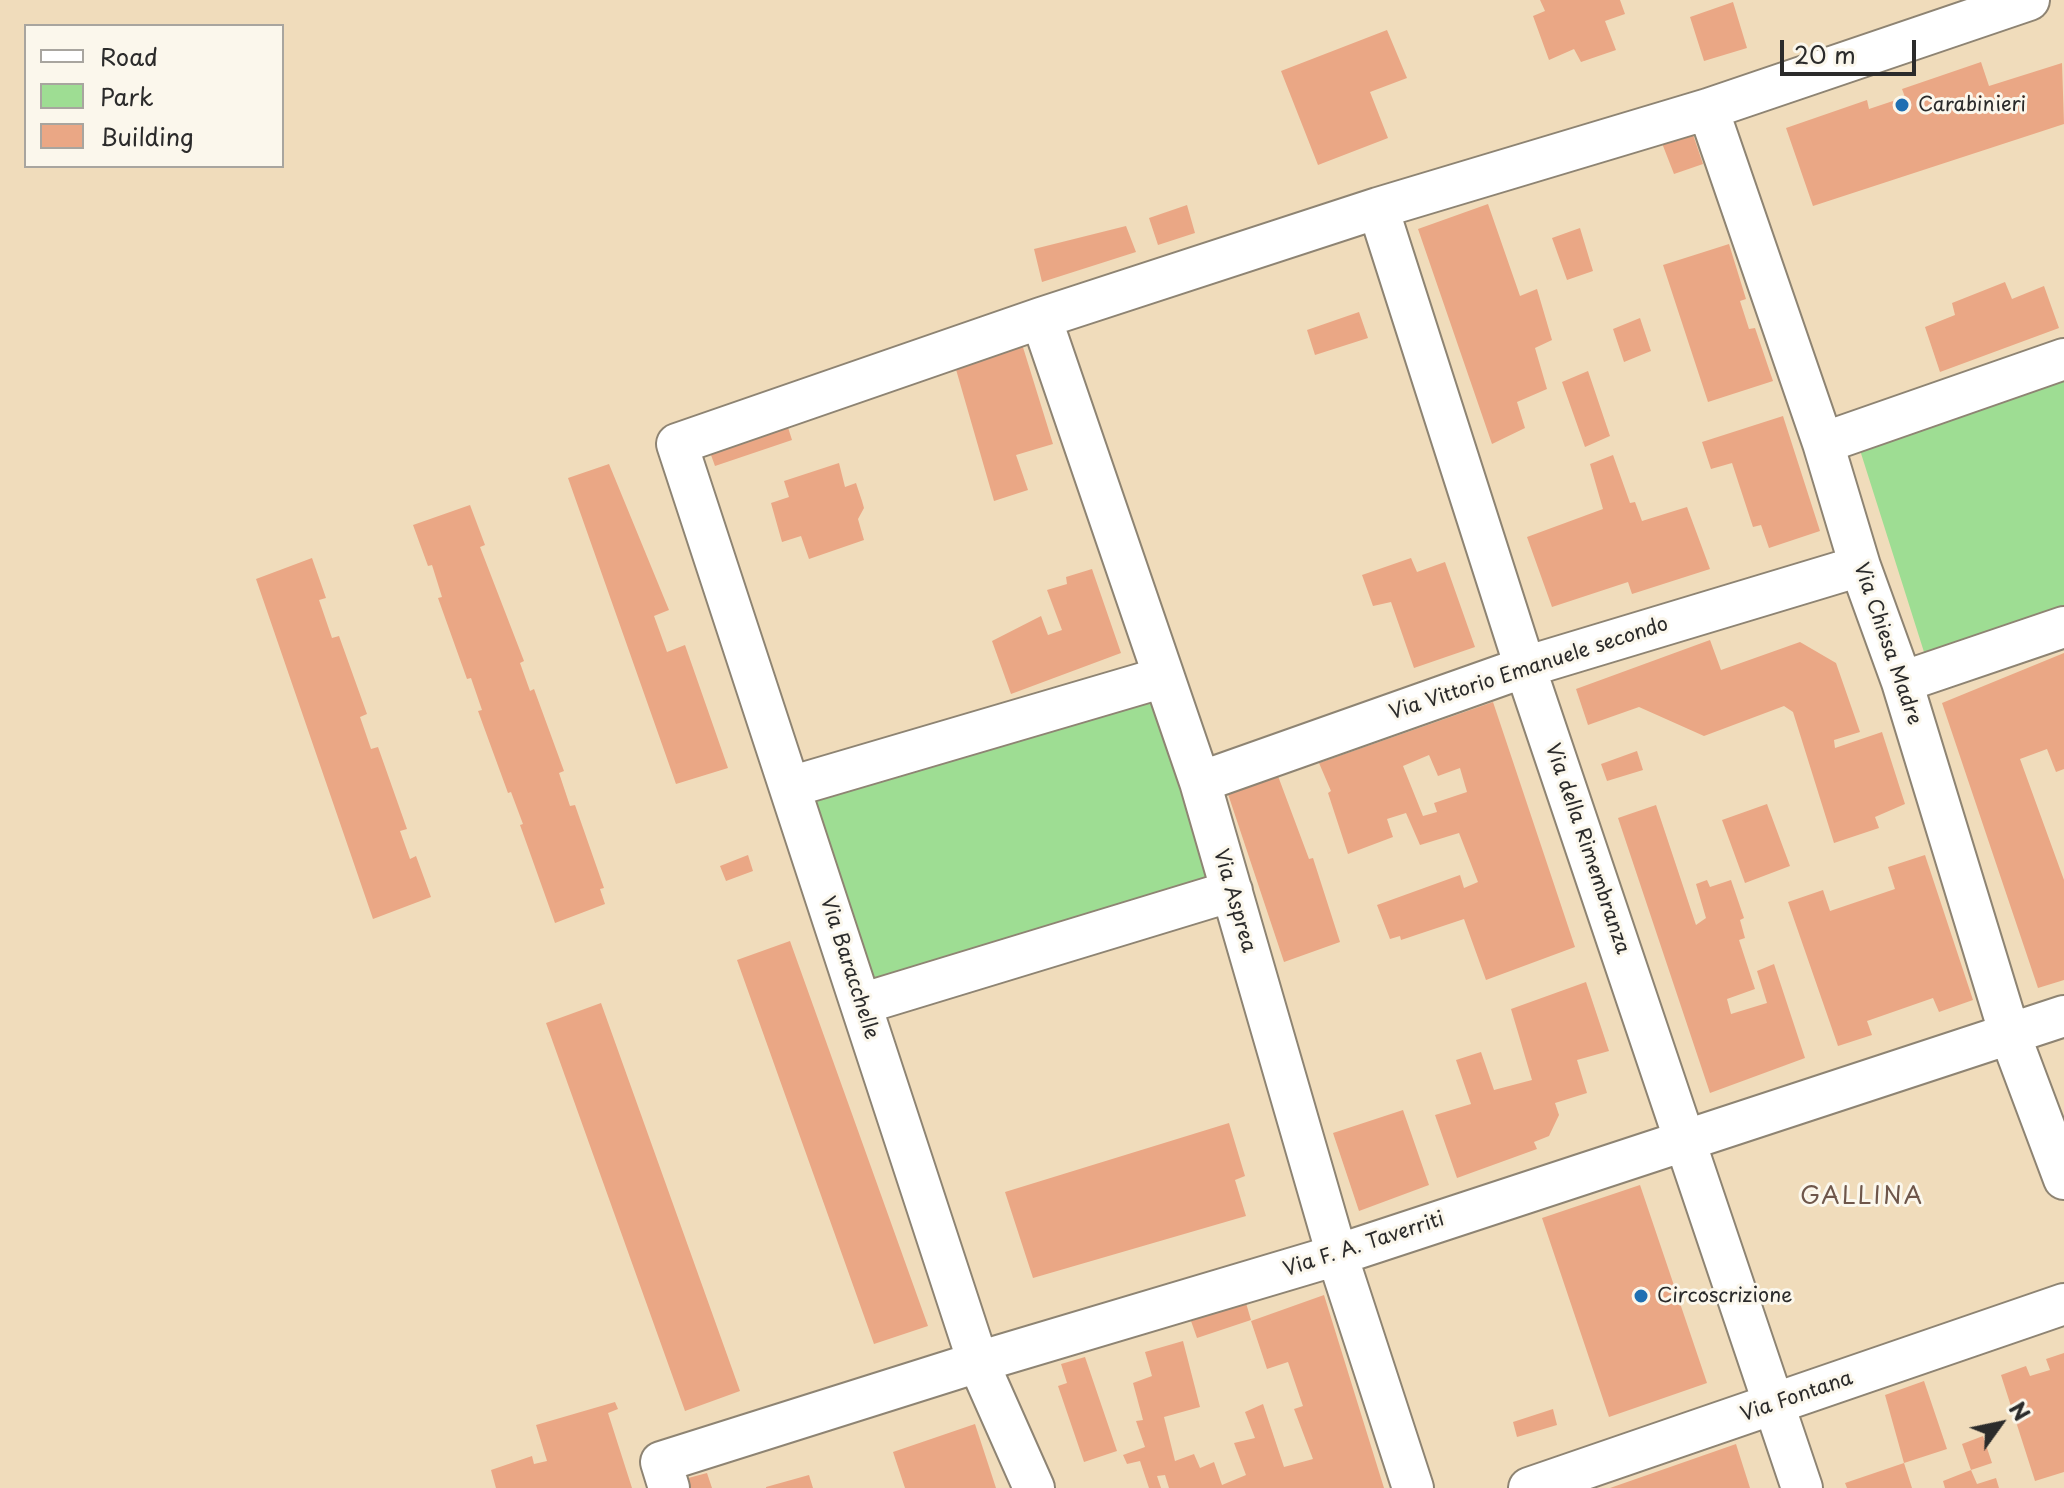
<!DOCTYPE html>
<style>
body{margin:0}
#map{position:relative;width:2064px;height:1488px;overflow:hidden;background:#f0dcbb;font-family:"Playpen Sans",sans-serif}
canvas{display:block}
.legend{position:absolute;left:24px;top:24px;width:260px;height:144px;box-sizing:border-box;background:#fbf7ec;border:2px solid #a8a59f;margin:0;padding:10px 14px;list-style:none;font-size:24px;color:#2b2b2b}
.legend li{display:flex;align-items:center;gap:16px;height:40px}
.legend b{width:40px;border:2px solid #a8a59f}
.north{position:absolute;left:1960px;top:1384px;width:80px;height:80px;-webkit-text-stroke:6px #fbf7ec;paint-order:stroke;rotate:57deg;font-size:22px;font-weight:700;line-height:32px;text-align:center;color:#2b2b2b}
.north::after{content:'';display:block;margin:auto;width:28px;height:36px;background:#2b2b2b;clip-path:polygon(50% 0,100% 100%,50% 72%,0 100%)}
.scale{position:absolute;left:1780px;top:40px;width:136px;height:36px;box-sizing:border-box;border:4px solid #2b2b2b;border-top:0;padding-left:10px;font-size:24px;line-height:28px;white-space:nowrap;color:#2b2b2b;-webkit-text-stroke:6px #fbf7ec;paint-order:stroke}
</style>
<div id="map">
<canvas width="2064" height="1488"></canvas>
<ul class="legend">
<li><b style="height:10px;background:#fff"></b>Road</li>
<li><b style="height:22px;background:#9edd93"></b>Park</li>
<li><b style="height:22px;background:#eaa785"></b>Building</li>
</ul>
<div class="north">N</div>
<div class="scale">20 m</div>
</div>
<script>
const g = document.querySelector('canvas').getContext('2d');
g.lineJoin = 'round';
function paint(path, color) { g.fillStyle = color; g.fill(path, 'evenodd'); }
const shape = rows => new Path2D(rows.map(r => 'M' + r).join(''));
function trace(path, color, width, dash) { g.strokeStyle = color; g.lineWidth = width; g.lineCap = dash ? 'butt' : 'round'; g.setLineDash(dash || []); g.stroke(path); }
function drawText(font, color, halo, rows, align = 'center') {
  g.font = font + ' "Playpen Sans",sans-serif'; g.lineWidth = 6; g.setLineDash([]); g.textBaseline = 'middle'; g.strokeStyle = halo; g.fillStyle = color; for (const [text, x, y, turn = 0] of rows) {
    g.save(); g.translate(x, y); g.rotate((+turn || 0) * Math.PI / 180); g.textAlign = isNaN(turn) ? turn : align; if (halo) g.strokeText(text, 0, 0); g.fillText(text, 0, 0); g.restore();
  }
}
paint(shape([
 [2064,375,2064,606,1924,652,1859,447],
 [1154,690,1212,881,866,984,803,796]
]), '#9edd93');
paint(shape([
 [1540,0,1620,0,1625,14,1605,21,1616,50,1581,62,1574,49,1549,60,1533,16,1545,11],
 [1733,2,1747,48,1704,61,1690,17],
 [1387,30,1407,78,1370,92,1388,138,1318,165,1281,71],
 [1981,62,1989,86,2062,63,2064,124,1813,206,1786,128,1867,100,1869,109,1905,97,1902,89],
 [1689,123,1703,164,1674,174,1658,133],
 [1488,204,1520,296,1537,289,1552,340,1535,348,1547,389,1517,402,1525,428,1492,444,1418,229],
 [1187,205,1195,233,1158,245,1149,218],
 [1126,226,1136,252,1042,282,1034,249],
 [1580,228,1593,271,1567,280,1552,238],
 [1729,244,1746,299,1740,301,1749,329,1755,328,1773,381,1708,402,1663,265],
 [2005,282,2012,299,2044,286,2059,328,1940,372,1925,327,1955,315,1952,303],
 [1359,312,1368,338,1315,355,1307,330],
 [1640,318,1651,351,1624,362,1613,329],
 [1022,344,1053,444,1016,455,1028,490,994,501,955,366],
 [1588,371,1610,436,1585,447,1562,382],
 [1783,416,1820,531,1769,548,1761,525,1753,527,1732,463,1711,469,1702,442],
 [785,418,792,440,715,466,707,444],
 [1613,455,1630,503,1635,502,1642,521,1687,507,1710,569,1632,594,1628,582,1552,607,1527,537,1603,509,1590,464],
 [839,463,845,487,856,483,862,501,864,508,858,519,864,540,809,559,801,536,782,542,771,503,789,497,784,481],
 [609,464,669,610,654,616,667,652,685,645,728,768,676,784,568,478],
 [470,505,485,545,480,547,524,661,520,663,530,691,534,689,564,771,559,773,570,806,575,805,604,888,600,889,605,904,555,923,520,825,523,824,511,792,508,793,478,711,482,710,471,678,467,679,438,598,442,597,432,565,428,566,413,525],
 [312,558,326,598,319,600,332,638,339,636,367,714,360,717,371,749,378,747,407,829,400,831,410,859,416,856,431,897,373,919,256,579],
 [1411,558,1417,572,1445,562,1475,647,1414,668,1391,602,1373,606,1362,575],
 [1092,569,1121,653,1011,694,992,641,1041,616,1048,635,1062,630,1047,590,1067,584,1066,577],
 [1710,640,1721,670,1800,642,1836,663,1860,732,1834,740,1835,748,1882,732,1905,804,1875,817,1879,828,1834,843,1793,712,1784,706,1704,736,1639,707,1588,725,1576,689],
 [2064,653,2064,769,2056,772,2047,749,2020,759,2064,880,2064,980,2038,988,1942,703],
 [1493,702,1575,947,1486,980,1464,919,1401,940,1400,936,1390,939,1377,905,1460,875,1464,888,1478,882,1459,833,1420,845,1406,813,1387,819,1393,837,1348,854,1328,793,1331,791,1319,763],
 [1429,755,1438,776,1460,768,1467,792,1434,803,1437,812,1423,816,1403,766],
 [1637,751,1643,770,1607,781,1601,764],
 [1278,776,1309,859,1313,858,1340,942,1284,962,1228,794],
 [1767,804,1790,866,1745,883,1722,820],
 [1656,805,1696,925,1706,918,1696,884,1707,880,1710,887,1731,880,1744,918,1740,920,1745,938,1739,940,1755,989,1727,999,1731,1014,1767,1003,1757,971,1774,964,1805,1058,1710,1093,1618,818],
 [748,855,753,871,726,881,720,866],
 [1925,855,1973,1000,1939,1012,1933,998,1867,1021,1872,1035,1838,1046,1788,902,1823,890,1830,911,1895,889,1888,867],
 [790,941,928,1326,874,1344,737,960],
 [1586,982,1609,1051,1577,1060,1587,1093,1555,1103,1559,1115,1549,1136,1534,1142,1537,1149,1457,1178,1435,1115,1471,1104,1456,1060,1481,1052,1494,1090,1532,1080,1511,1009],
 [601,1003,740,1391,685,1411,546,1023],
 [1403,1110,1429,1185,1359,1211,1333,1133],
 [1229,1123,1245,1176,1235,1180,1246,1216,1033,1278,1005,1192],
 [1640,1185,1707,1383,1609,1417,1542,1218],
 [1324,1295,1384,1488,1169,1488,1165,1475,1157,1476,1161,1488,1149,1488,1140,1461,1127,1464,1123,1455,1145,1447,1136,1421,1143,1420,1133,1383,1152,1376,1145,1352,1183,1341,1200,1407,1164,1417,1175,1461,1194,1454,1200,1468,1214,1462,1222,1485,1246,1475,1234,1443,1255,1438,1245,1412,1263,1404,1284,1467,1313,1459,1294,1409,1303,1406,1288,1362,1267,1369,1251,1321],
 [1246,1303,1251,1320,1197,1338,1191,1321],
 [2064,1353,2064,1472,2035,1481,2001,1375,2026,1366,2030,1376,2050,1370,2046,1359],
 [1085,1357,1117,1451,1084,1462,1058,1386,1067,1383,1061,1364],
 [1924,1381,1947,1449,1904,1463,1885,1395],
 [615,1402,618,1409,608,1413,632,1488,496,1488,491,1470,532,1456,534,1464,547,1461,536,1425],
 [1553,1409,1557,1425,1517,1437,1513,1422],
 [975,1424,996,1488,905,1488,893,1452],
 [1983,1436,1992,1463,1971,1470,1977,1484,1996,1478,1999,1488,1945,1488,1943,1481,1971,1470,1962,1444],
 [1736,1444,1750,1488,1610,1488],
 [1904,1463,1912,1488,1847,1488,1845,1483],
 [707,1473,712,1488,679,1488,677,1481],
 [809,1475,813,1488,766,1488,766,1487]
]), '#eaa785');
const minor = shape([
 [1708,109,1823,443,1860,566,1902,682,2010,1035,2064,1179],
 [1378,208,1525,667,1802,1488],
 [1041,318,1200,782,1337,1255,1413,1488],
 [1823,443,2064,359],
 [1902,682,2064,627],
 [1200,782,1525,667,1860,566],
 [790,787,1164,677],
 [861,1004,1232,891],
 [669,1488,661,1462,978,1362,1337,1255,2064,1016],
 [1034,1488,978,1362,677,444,1041,318,1378,208,1708,109,2029,0],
 [1529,1488,2064,1304]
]);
trace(minor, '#8e8473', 44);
trace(minor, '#fff', 40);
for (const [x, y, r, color] of [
 [1902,105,8,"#1f6fb2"],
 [1641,1296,8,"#1f6fb2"]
]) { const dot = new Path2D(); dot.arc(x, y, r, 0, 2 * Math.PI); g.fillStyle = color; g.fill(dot); trace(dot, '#fbf7ec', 3); }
drawText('20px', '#2b2b2b', '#fbf7ec', [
 ["Carabinieri",1918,105],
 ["Circoscrizione",1657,1296]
], 'left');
drawText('20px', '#2b2b2b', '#fbf7ec', [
 ["Via Chiesa Madre",1887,644,71],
 ["Via Vittorio Emanuele secondo",1529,669,-18],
 ["Via della Rimembranza",1587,849,71],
 ["Via Asprea",1234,901,74],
 ["Via Baracchelle",849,968,72],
 ["Via F. A. Taverriti",1364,1245,-18],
 ["Via Fontana",1797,1397,-19]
]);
g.letterSpacing = '2px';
drawText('24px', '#6e564a', '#fbf7ec', [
 ["GALLINA",1862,1197]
]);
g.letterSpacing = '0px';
</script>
